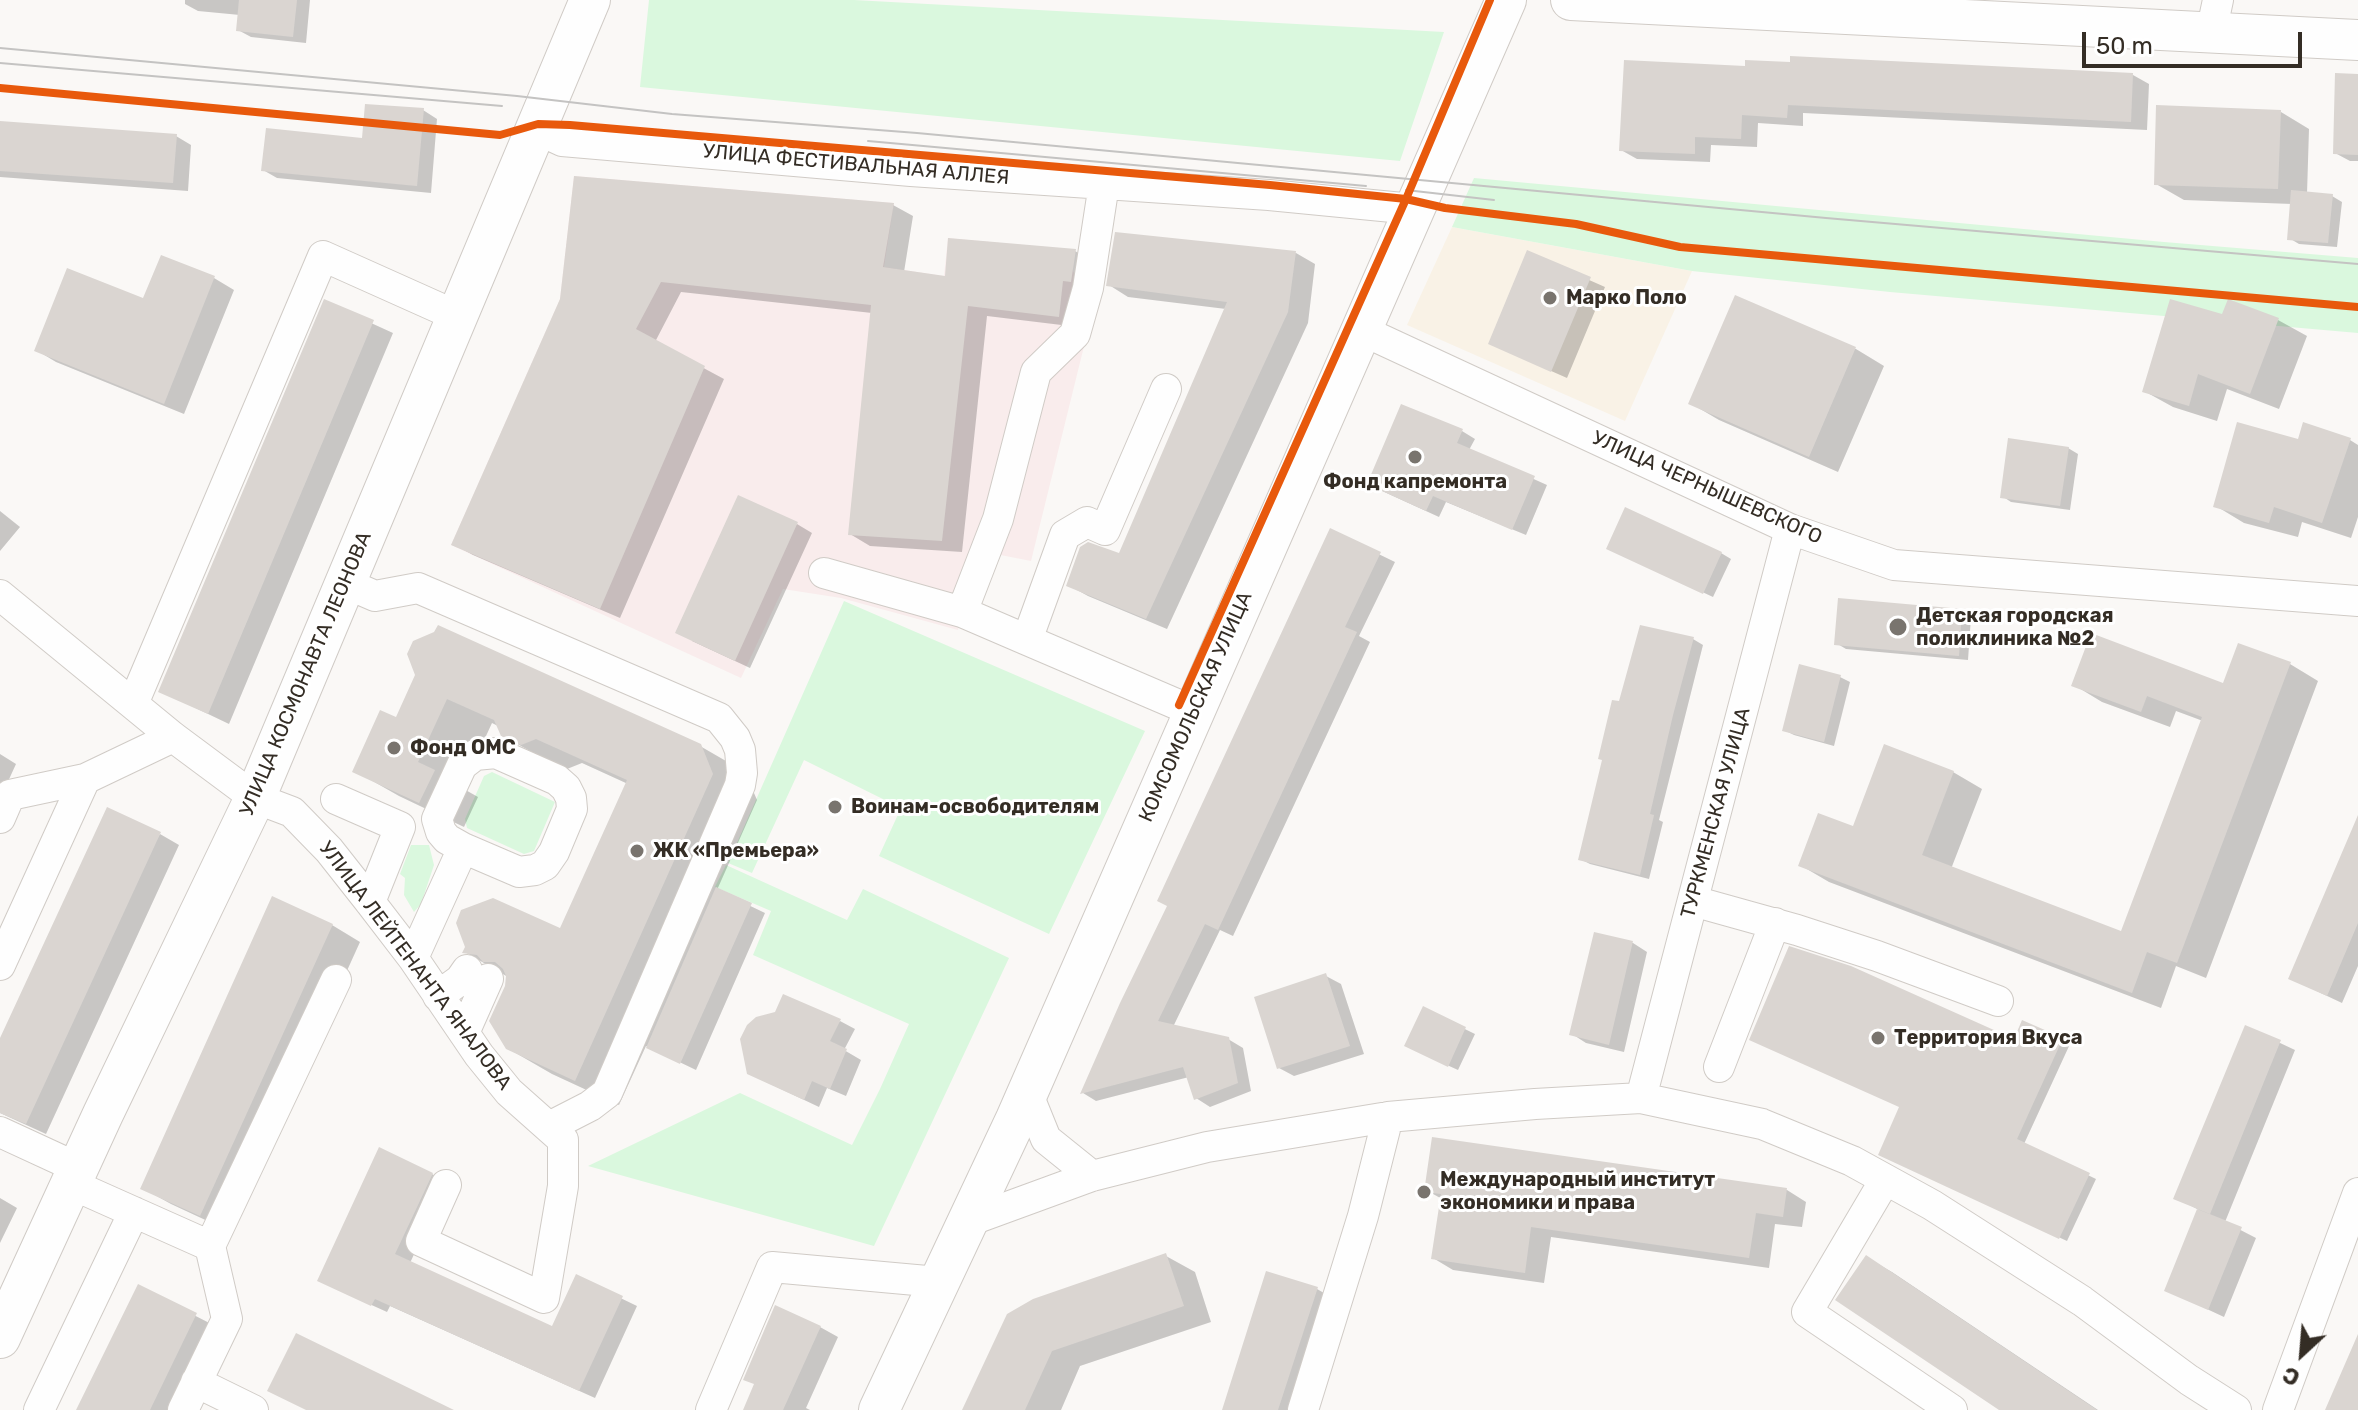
<!DOCTYPE html>
<meta charset="utf-8">
<style>
body{margin:0}
#map{position:relative;width:2358px;height:1410px;overflow:hidden;background:#faf8f6;font-family:Rubik,sans-serif}
canvas{display:block}
.north{position:absolute;left:2262px;top:1314px;width:80px;height:80px;-webkit-text-stroke:6px #fff;paint-order:stroke;rotate:206deg;font-size:22px;font-weight:700;line-height:32px;text-align:center;color:#342d25}
.north::after{content:'';display:block;margin:auto;width:28px;height:36px;background:#342d25;clip-path:polygon(50% 0,100% 100%,50% 72%,0 100%)}
.scale{position:absolute;left:2082px;top:32px;width:220px;height:36px;box-sizing:border-box;border:4px solid #342d25;border-top:0;padding-left:10px;font-size:24px;line-height:28px;white-space:nowrap;color:#342d25;-webkit-text-stroke:6px #fff;paint-order:stroke}
</style>
<div id="map">
<canvas width="2358" height="1410"></canvas>
<div class="north">С</div>
<div class="scale">50 m</div>
</div>
<script>
const g = document.querySelector('canvas').getContext('2d');
g.lineJoin = 'round';
function paint(path, color) { g.fillStyle = color; g.fill(path, 'evenodd'); }
const shape = rows => new Path2D(rows.map(r => 'M' + r).join(''));
function trace(path, color, width, dash) { g.strokeStyle = color; g.lineWidth = width; g.lineCap = dash ? 'butt' : 'round'; g.setLineDash(dash || []); g.stroke(path); }
function drawText(font, color, halo, rows, align = 'center') {
  g.font = font + ' Rubik,sans-serif'; g.lineWidth = 6; g.setLineDash([]); g.textBaseline = 'middle'; g.strokeStyle = halo; g.fillStyle = color; for (const [text, x, y, turn = 0] of rows) {
    g.save(); g.translate(x, y); g.rotate((+turn || 0) * Math.PI / 180); g.textAlign = isNaN(turn) ? turn : align; if (halo) g.strokeText(text, 0, 0); g.fillText(text, 0, 0); g.restore();
  }
}
paint(shape([
 [574,176,894,203,884,267,944,276,948,238,1066,249,1090,322,1031,561,975,550,958,630,841,598,783,589,741,678,451,545,560,299]
]), '#f9ecec');
paint(shape([
 [1452,227,1692,271,1625,421,1407,325]
]), '#f9f2e6');
paint(shape([
 [649,0,854,0,1444,32,1400,161,640,87],
 [1474,178,2164,242,2358,258,2358,333,1890,292,1692,271,1452,227],
 [844,601,1145,731,1049,934,879,856,901,808,804,760,752,873,728,863],
 [492,772,555,802,534,851,524,854,467,828,465,819,484,776],
 [411,845,429,845,434,865,421,904,414,912,404,895,405,878,400,874],
 [726,865,847,920,863,889,1009,958,874,1246,588,1166,740,1093,852,1145,880,1089,909,1024,753,955,771,911,715,887]
]), '#daf8de');
paint(shape([
 [185,0,310,0,306,43,251,37,238,30,240,15,198,11,185,4],
 [1746,68,2133,75,2149,84,2147,130,1803,113,1803,126,1758,123,1757,147,1711,145,1710,162,1637,159,1621,150],
 [2358,76,2358,161,2350,161,2335,153],
 [423,110,437,119,431,193,277,178,263,170,364,140],
 [2281,112,2309,129,2307,194,2332,196,2342,202,2337,247,2299,244,2289,238,2292,204,2184,200,2156,184],
 [0,123,176,136,191,145,188,191,0,177],
 [893,205,913,216,904,272,946,278,1075,251,1095,263,1078,327,987,316,962,552,870,546,850,534,872,313,681,292,655,342,724,379,620,618,473,555,453,544,562,299],
 [1296,253,1315,264,1308,323,1167,629,1088,596,1068,585,1120,555,1226,309,1128,297,1109,285],
 [1528,253,1605,287,1567,378,1490,344],
 [162,257,214,278,234,290,184,414,56,362,36,350,145,301],
 [1736,297,1856,349,1884,366,1838,472,1719,420,1690,403],
 [2229,301,2278,320,2307,336,2279,409,2227,389,2217,421,2173,407,2144,391,2223,317],
 [325,302,393,333,229,724,160,691],
 [1462,431,1475,439,1469,450,1547,485,1526,535,1446,502,1439,517,1382,491],
 [2350,440,2358,445,2358,517,2351,538,2302,522,2298,537,2244,523,2216,506,2299,441],
 [2068,448,2078,454,2070,510,2011,502,2002,496],
 [0,511,20,527,0,551],
 [797,524,812,533,750,668,692,641],
 [1331,531,1395,562,1359,636,1370,642,1233,936,1220,930,1173,1027,1228,1039,1243,1048,1251,1091,1210,1107,1196,1098,1189,1077,1096,1101,1083,1093,1169,906],
 [1618,553,1721,553,1731,559,1713,597],
 [1840,601,1962,611,1971,617,1968,660,1846,649,1836,643],
 [1693,639,1703,645,1659,820,1663,822,1649,879,1590,864,1580,859,1621,704],
 [2290,664,2318,681,2206,978,2176,966,2161,1008,1829,882,1800,865,1854,828,1953,772,1982,789,1951,869,2122,933,2203,721,2176,711,2170,727,2102,702,2074,685,2224,686],
 [417,676,700,746,745,772,757,800,717,890,765,913,696,1070,646,1046,619,1105,552,1074,507,1048,508,977,465,952,561,931,628,784,582,763,567,769,547,761,502,735,498,726,492,723,462,788,478,797,464,827,399,796,355,771,397,720],
 [1840,677,1850,682,1834,746,1794,735,1784,730],
 [0,754,16,764,0,799],
 [160,834,179,845,46,1134,0,1113,0,1043],
 [2358,846,2358,966,2342,1003,2291,979],
 [332,925,360,942,229,1231,171,1204,142,1188],
 [1595,934,1633,943,1647,952,1624,1052,1586,1043,1572,1034],
 [1326,976,1341,984,1364,1054,1294,1076,1279,1068],
 [1424,1009,1475,1034,1458,1070,1416,1051],
 [840,1021,855,1029,844,1050,861,1060,846,1096,827,1088,819,1107,764,1081],
 [2023,1022,2070,1044,2024,1144,2096,1179,2067,1241,1888,1158,1901,1107,2015,1042],
 [2246,1027,2295,1050,2225,1222,2256,1238,2224,1317,2166,1290,2199,1210,2176,1198],
 [432,1174,447,1183,410,1263,553,1329,577,1277,637,1306,595,1398,390,1306,387,1312,334,1288],
 [1426,1190,1787,1190,1806,1202,1802,1227,1775,1224,1769,1268,1551,1237,1544,1283,1453,1270,1433,1258,1442,1199],
 [0,1198,17,1208,0,1243],
 [1166,1256,1195,1272,1211,1322,1080,1366,1061,1410,965,1410],
 [1866,1257,1892,1272,2098,1410,2002,1410],
 [139,1287,225,1331,186,1410,78,1410],
 [1317,1289,1345,1305,1312,1410,1224,1410],
 [820,1327,838,1337,806,1408,810,1410,745,1410]
]), '#0003');
paint(shape([
 [239,0,297,0,293,37,236,31],
 [1790,56,2133,73,2131,122,1788,105,1787,118,1742,115,1741,139,1695,137,1695,154,1619,151,1624,60,1745,66,1745,60,1790,62],
 [2335,73,2358,74,2358,155,2333,154],
 [365,104,424,108,417,186,261,171,266,128,362,138],
 [2156,105,2281,110,2278,189,2154,185],
 [0,121,177,134,173,183,0,171],
 [574,176,894,203,883,267,945,276,948,238,1076,249,1071,282,1063,281,1059,317,968,306,942,541,848,535,871,305,661,282,636,329,705,366,600,609,451,545,560,299],
 [2291,190,2333,194,2328,243,2287,240],
 [1115,232,1296,251,1288,312,1146,619,1066,586,1080,547,1088,542,1119,553,1227,302,1106,286],
 [1527,250,1591,277,1551,372,1488,344],
 [161,255,215,276,164,404,34,351,67,268,143,298],
 [1735,295,1856,347,1809,457,1688,404],
 [324,299,374,320,208,714,158,692],
 [2170,299,2222,314,2228,299,2279,318,2250,394,2198,374,2189,406,2142,392],
 [1401,404,1463,429,1457,443,1535,476,1512,530,1433,496,1426,511,1367,484],
 [2237,422,2298,439,2303,422,2351,438,2322,523,2274,507,2269,523,2213,507],
 [2008,438,2069,447,2060,506,2000,498],
 [738,495,798,522,735,661,675,633],
 [1625,507,1722,552,1703,594,1606,549],
 [1330,528,1381,552,1345,627,1357,632,1218,930,1205,924,1158,1021,1229,1037,1238,1083,1194,1100,1183,1067,1080,1094,1120,1003,1167,906,1157,901],
 [1838,598,1962,609,1959,656,1834,645],
 [438,625,701,744,713,774,575,1081,506,1049,489,1021,505,986,506,976,503,969,495,962,483,962,477,955,462,953,465,947,456,923,461,910,493,898,560,928,627,780,536,739,521,745,501,736,494,720,447,699,418,762,435,770,419,803,352,772,380,710,396,717,415,675,407,654,413,641,434,632],
 [1640,625,1694,637,1673,715,1650,814,1654,815,1640,875,1578,860,1602,760,1598,759,1612,700,1619,701],
 [2091,633,2223,683,2238,643,2291,662,2177,963,2147,952,2132,993,1798,866,1818,813,1853,826,1884,744,1954,771,1922,855,2121,931,2202,717,2147,696,2141,712,2071,686],
 [1799,664,1841,675,1824,742,1782,731],
 [107,807,161,832,26,1124,0,1113,0,1038],
 [2358,815,2358,923,2327,996,2288,979],
 [716,887,752,903,680,1064,646,1048],
 [272,896,333,924,200,1216,140,1189],
 [1594,932,1633,941,1609,1045,1569,1035],
 [1789,946,1851,966,2014,1039,2022,1020,2063,1038,2017,1139,2090,1173,2059,1239,1878,1155,1899,1107,1749,1040],
 [1326,973,1350,1046,1277,1069,1254,997],
 [783,994,841,1019,830,1041,847,1049,830,1089,812,1081,804,1100,747,1074,740,1039,747,1025,756,1017,775,1012],
 [1423,1006,1466,1027,1448,1067,1404,1046],
 [2245,1025,2281,1040,2210,1214,2173,1199],
 [1432,1137,1787,1188,1783,1217,1756,1213,1749,1258,1531,1227,1525,1273,1431,1259,1441,1194,1424,1192],
 [379,1147,433,1173,395,1254,552,1326,576,1274,623,1296,579,1391,375,1299,371,1306,317,1281],
 [2197,1209,2242,1227,2208,1310,2164,1291],
 [1166,1253,1184,1306,1052,1351,1025,1410,962,1410,1007,1314,1033,1299],
 [1866,1255,2097,1410,1999,1410,1835,1300],
 [1266,1271,1318,1287,1278,1410,1222,1410],
 [138,1284,197,1313,150,1410,76,1410],
 [775,1305,821,1326,783,1410,743,1410,754,1384,743,1380],
 [296,1333,454,1410,306,1410,267,1391],
 [2358,1334,2358,1410,2325,1410]
]), '#dad5d1');
const minor = shape([
 [2211,33,2218,0],
 [538,124,549,135,562,141,911,171,1269,195,1413,209],
 [1361,330,1790,529,1894,565,2358,601],
 [1166,389,1105,530,1087,522,1065,535,1027,640,1195,712],
 [824,573,962,612,1027,640],
 [345,583,375,596,418,588,719,718,735,738,740,750,742,773,740,785,607,1093,590,1106,549,1127],
 [0,595,173,737,255,798,292,812,329,850,370,902,413,958,479,1055,509,1092,563,1140,563,1186,544,1298,421,1241,446,1185],
 [962,612,998,519,1036,372,1075,334,1088,288,1104,184],
 [133,704,323,256,457,316],
 [336,799,400,827,370,902],
 [0,818,10,795,85,779,173,737],
 [1693,901,1797,930,1877,956,1998,1001],
 [413,958,463,848,519,872,535,870,545,865,554,852,572,809,571,798,566,788,557,780,496,753,475,755,462,765,437,819,441,832,447,839,463,848],
 [0,965,85,779],
 [438,996,460,980,467,970],
 [464,1033,488,979],
 [1719,1067,1775,923],
 [1027,1092,1046,1139,1092,1176],
 [1641,1098,1790,529],
 [0,1132,78,1168],
 [1885,1180,1807,1312,1952,1410],
 [71,1184,210,1246,336,980],
 [969,1221,1092,1176,1207,1147,1388,1117,1535,1104,1641,1098,1762,1124,1852,1161,1932,1205,2082,1301,2189,1380,2236,1410],
 [196,1382,253,1410],
 [39,1410,134,1212],
 [183,1410,227,1319,210,1246],
 [711,1410,772,1267,938,1282],
 [1303,1410,1363,1216,1388,1117],
 [2278,1410,2358,1193]
]);
const major = shape([
 [1571,0,2358,40],
 [0,1338,103,1114,255,798,590,0],
 [879,1410,1016,1119,1506,0]
]);
trace(minor, '#d0cbc6', 32);
trace(major, '#d0cbc6', 42);
trace(minor, '#fefefe', 30);
trace(major, '#fefefe', 40);
trace(shape([
 [0,48,517,96,672,114,917,133,1826,218,2358,264],
 [0,63,502,106],
 [868,141,1366,186],
 [1406,190,1494,200]
]), '#c4c3c2', 2);
trace(shape([
 [0,88,500,135,538,124,570,125,1270,185,1406,199,1445,208,1576,224,1680,247,2358,307],
 [1179,705,1406,199,1490,0]
]), '#e8590c', 8);
for (const [x, y, r, color] of [
 [1550,298,8,"#79746e"],
 [1415,457,8,"#79746e"],
 [1898,627,10,"#79746e"],
 [394,748,8,"#79746e"],
 [835,807,8,"#79746e"],
 [637,851,8,"#79746e"],
 [1878,1038,8,"#79746e"],
 [1424,1192,8,"#79746e"]
]) { const dot = new Path2D(); dot.arc(x, y, r, 0, 2 * Math.PI); g.fillStyle = color; g.fill(dot); trace(dot, '#fff', 3); }
drawText('20px', '#342d25', '#fff', [
 ["УЛИЦА ФЕСТИВАЛЬНАЯ АЛЛЕЯ",856,165,5],
 ["УЛИЦА ЧЕРНЫШЕВСКОГО",1707,488,24],
 ["УЛИЦА КОСМОНАВТА ЛЕОНОВА",306,674,-67],
 ["КОМСОМОЛЬСКАЯ УЛИЦА",1196,707,-66],
 ["ТУРКМЕНСКАЯ УЛИЦА",1716,813,-75],
 ["УЛИЦА ЛЕЙТЕНАНТА ЯНАЛОВА",415,966,53]
]);
drawText('bold 20px', '#342d25', '#fff', [
 ["Марко Поло",1566,298],
 ["Фонд капремонта",1415,482,"center"],
 ["Детская городская",1916,616],
 ["поликлиника №2",1916,639],
 ["Фонд ОМС",410,748],
 ["Воинам-освободителям",851,807],
 ["ЖК «Премьера»",653,851],
 ["Территория Вкуса",1894,1038],
 ["Международный институт",1440,1180],
 ["экономики и права",1440,1203]
], 'left');
</script>
